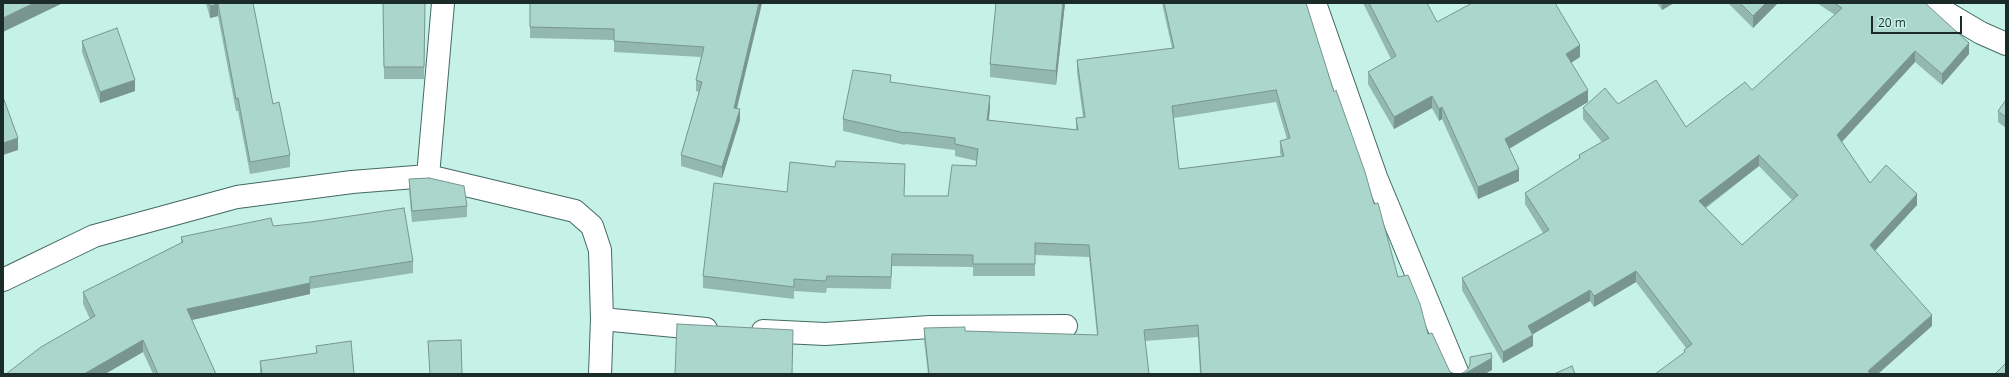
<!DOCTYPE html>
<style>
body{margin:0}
#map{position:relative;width:2009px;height:377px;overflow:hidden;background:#c5f1e7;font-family:"Open Sans",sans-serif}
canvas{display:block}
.frame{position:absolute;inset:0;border:4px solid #1a2b28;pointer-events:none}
.scale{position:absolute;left:1871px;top:16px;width:91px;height:18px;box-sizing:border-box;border:2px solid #1a2b28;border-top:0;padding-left:5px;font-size:12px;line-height:14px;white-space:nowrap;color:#1a2b28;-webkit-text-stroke:3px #c5f1e7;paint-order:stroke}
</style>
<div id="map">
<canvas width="2009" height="377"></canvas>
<div class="frame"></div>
<div class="scale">20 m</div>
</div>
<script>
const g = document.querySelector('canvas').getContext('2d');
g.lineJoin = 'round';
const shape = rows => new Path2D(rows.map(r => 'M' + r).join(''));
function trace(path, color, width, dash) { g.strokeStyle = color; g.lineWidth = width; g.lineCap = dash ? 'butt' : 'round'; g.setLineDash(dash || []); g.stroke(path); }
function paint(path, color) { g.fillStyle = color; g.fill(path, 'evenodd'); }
const street = shape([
 [1315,3,1376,177,1458,374],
 [1930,3,1981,33,2006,44],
 [428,176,443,3],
 [3,280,94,236,237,197,352,182,428,176,575,211,592,226,600,250,602,319,706,329],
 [763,331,825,334,930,327,1066,326],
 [600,374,602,319]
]);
trace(street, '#436a62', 24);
trace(street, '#fff', 22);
paint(shape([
 [206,3,253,3,273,104,290,155,290,167,250,174,238,111,236,111,218,16,210,18],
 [383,3,425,3,424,79,384,79],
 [530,3,762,3,737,109,740,120,722,178,681,166,681,155,699,92,696,91,696,80,701,57,614,52,614,40,530,38],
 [996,3,1065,3,1056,85,990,77,990,64],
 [1162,3,1306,3,1334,92,1374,204,1398,277,1428,334,1450,372,1455,374,1200,374,1198,337,1145,341,1149,374,928,374,924,340,924,328,965,331,1097,335,1089,257,1035,255,1035,276,973,276,973,267,892,266,891,289,827,288,826,293,794,291,794,299,703,288,703,276,787,192,904,196,948,196,976,166,977,161,955,156,955,150,905,144,905,145,843,131,843,119,891,82,990,108,989,120,1076,130,1076,118,1083,117,1077,72,1077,60,1172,48],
 [1276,102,1287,139,1280,141,1280,153,1281,156,1179,169,1174,118],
 [1363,3,1427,3,1437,22,1580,57,1571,63,1588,102,1509,149,1519,181,1478,199,1442,119,1439,121,1432,108,1394,129,1368,84,1368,72,1391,59],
 [1657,3,1674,3,1662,10],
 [1728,3,1778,3,1753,28],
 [1817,3,1925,3,1969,54,1942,85,1915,62,1842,142,1870,183,1917,205,1875,251,1932,326,1684,354,1684,350,1686,348,1636,282,1594,307,1590,301,1533,334,1533,346,1503,363,1462,290,1462,278,1543,233,1525,204,1525,193,1579,159,1579,155,1602,142,1583,119,1583,108,1618,104,1686,127,1752,90,1835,15],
 [1759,166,1792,200,1742,245,1706,208],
 [82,41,135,91,100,103,82,52],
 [2006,100,2006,128,1998,122,1998,111],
 [409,179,467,206,467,217,412,222,409,191],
 [273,226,413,261,413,273,310,289,310,294,192,320,216,374,153,374,143,352,105,374,6,374,90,319,83,304,83,292,181,243,181,237],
 [428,341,462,374,430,374],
 [316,346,354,374,260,374,260,361,316,353]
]), '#93b8af');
paint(shape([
 [34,3,63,3,3,32,3,18],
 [759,3,762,3,734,119,734,108],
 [1063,3,1065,3,1056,85,1056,71],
 [1662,3,1674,3,1662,10],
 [1766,3,1778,3,1753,28,1753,16],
 [218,4,218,16,210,18,210,6],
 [1969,43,1969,54,1942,85,1942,74],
 [1580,45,1580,57,1566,66,1566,54],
 [1915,51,1915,62,1837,147,1837,135],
 [135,80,135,91,100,103,100,92],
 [1588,90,1588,102,1505,151,1505,139],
 [990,96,990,108,987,132,987,120],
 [1432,96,1432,108,1394,129,1394,117],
 [1442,107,1442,119,1439,121,1439,109],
 [740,109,740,120,722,178,722,167],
 [18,138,18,150,3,155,3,143],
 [1759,155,1759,166,1699,212,1699,201],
 [1519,169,1519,181,1478,199,1478,187],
 [1917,194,1917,205,1870,256,1870,245],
 [1636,271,1636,282,1594,307,1594,296],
 [310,283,310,294,187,321,187,309],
 [1590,290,1590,301,1528,337,1528,326],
 [1932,315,1932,326,1878,374,1868,374,1868,371],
 [1533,335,1533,346,1503,363,1503,352],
 [143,340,143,352,105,374,84,374],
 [1492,358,1492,370,1485,374,1464,374]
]), '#78968f');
const building = shape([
 [3,3,34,3,3,18,3,3],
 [209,3,253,3,273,104,279,102,290,155,250,162,238,98,236,99,218,4,210,6,209,3],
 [383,3,425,3,424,67,384,67,383,3],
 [530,3,759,3,734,108,740,109,722,167,681,155,702,82,696,80,704,47,614,41,614,29,530,27,530,3],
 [996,3,1063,3,1056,71,990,64,996,3],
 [1164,3,1306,3,1334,92,1336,90,1365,172,1374,204,1378,203,1398,277,1408,275,1420,304,1428,334,1432,333,1450,372,1455,374,1201,374,1198,325,1144,330,1149,374,929,374,924,328,965,327,965,331,1098,335,1089,245,1035,243,1035,264,973,264,973,255,892,254,891,277,827,276,826,281,794,279,794,287,703,276,714,183,787,192,790,162,835,167,836,161,905,164,904,196,948,196,952,165,976,166,978,149,955,144,955,138,905,132,905,133,843,119,853,70,891,75,890,82,990,96,987,120,1078,130,1076,118,1085,117,1077,60,1174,48,1164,3],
 [1276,90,1290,138,1280,141,1284,156,1179,169,1172,106,1276,90],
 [1369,3,1427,3,1437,22,1472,3,1555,3,1580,45,1566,54,1588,90,1505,139,1519,169,1478,187,1442,107,1439,109,1432,96,1394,117,1368,72,1396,56,1369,3],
 [1740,3,1766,3,1753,16,1740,3],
 [1834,3,1925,3,1969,43,1942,74,1915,51,1837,135,1870,183,1886,165,1917,194,1870,245,1932,315,1868,371,1871,374,1655,374,1685,352,1684,350,1692,344,1636,271,1594,296,1590,290,1528,326,1533,335,1503,352,1462,278,1549,230,1525,193,1580,158,1579,155,1609,138,1583,108,1605,88,1618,104,1656,80,1686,127,1745,82,1752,90,1842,8,1834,3],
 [1759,155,1798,195,1742,245,1699,201,1759,155],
 [117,28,135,80,100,92,82,41,117,28],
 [3,97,18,138,3,143,3,97],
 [2006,100,2006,117,1998,111,2006,100],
 [429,178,464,186,467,206,412,211,409,179,429,178],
 [404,208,413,261,310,277,310,283,187,309,216,374,158,374,143,340,84,374,6,374,41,347,95,316,83,292,183,242,181,237,271,218,273,226,311,222,404,208],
 [677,324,793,330,792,374,675,374,677,324],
 [461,340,462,374,430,374,428,341,461,340],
 [351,341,354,374,262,374,260,361,317,353,316,346,351,341],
 [1491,353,1492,358,1464,374,1458,374,1463,373,1468,369,1470,364,1470,357,1491,353],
 [2006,363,2006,374,1995,374,2006,363],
 [1572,366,1575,374,1554,374,1572,366]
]);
paint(building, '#abd6cc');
trace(building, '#78968f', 1);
</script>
